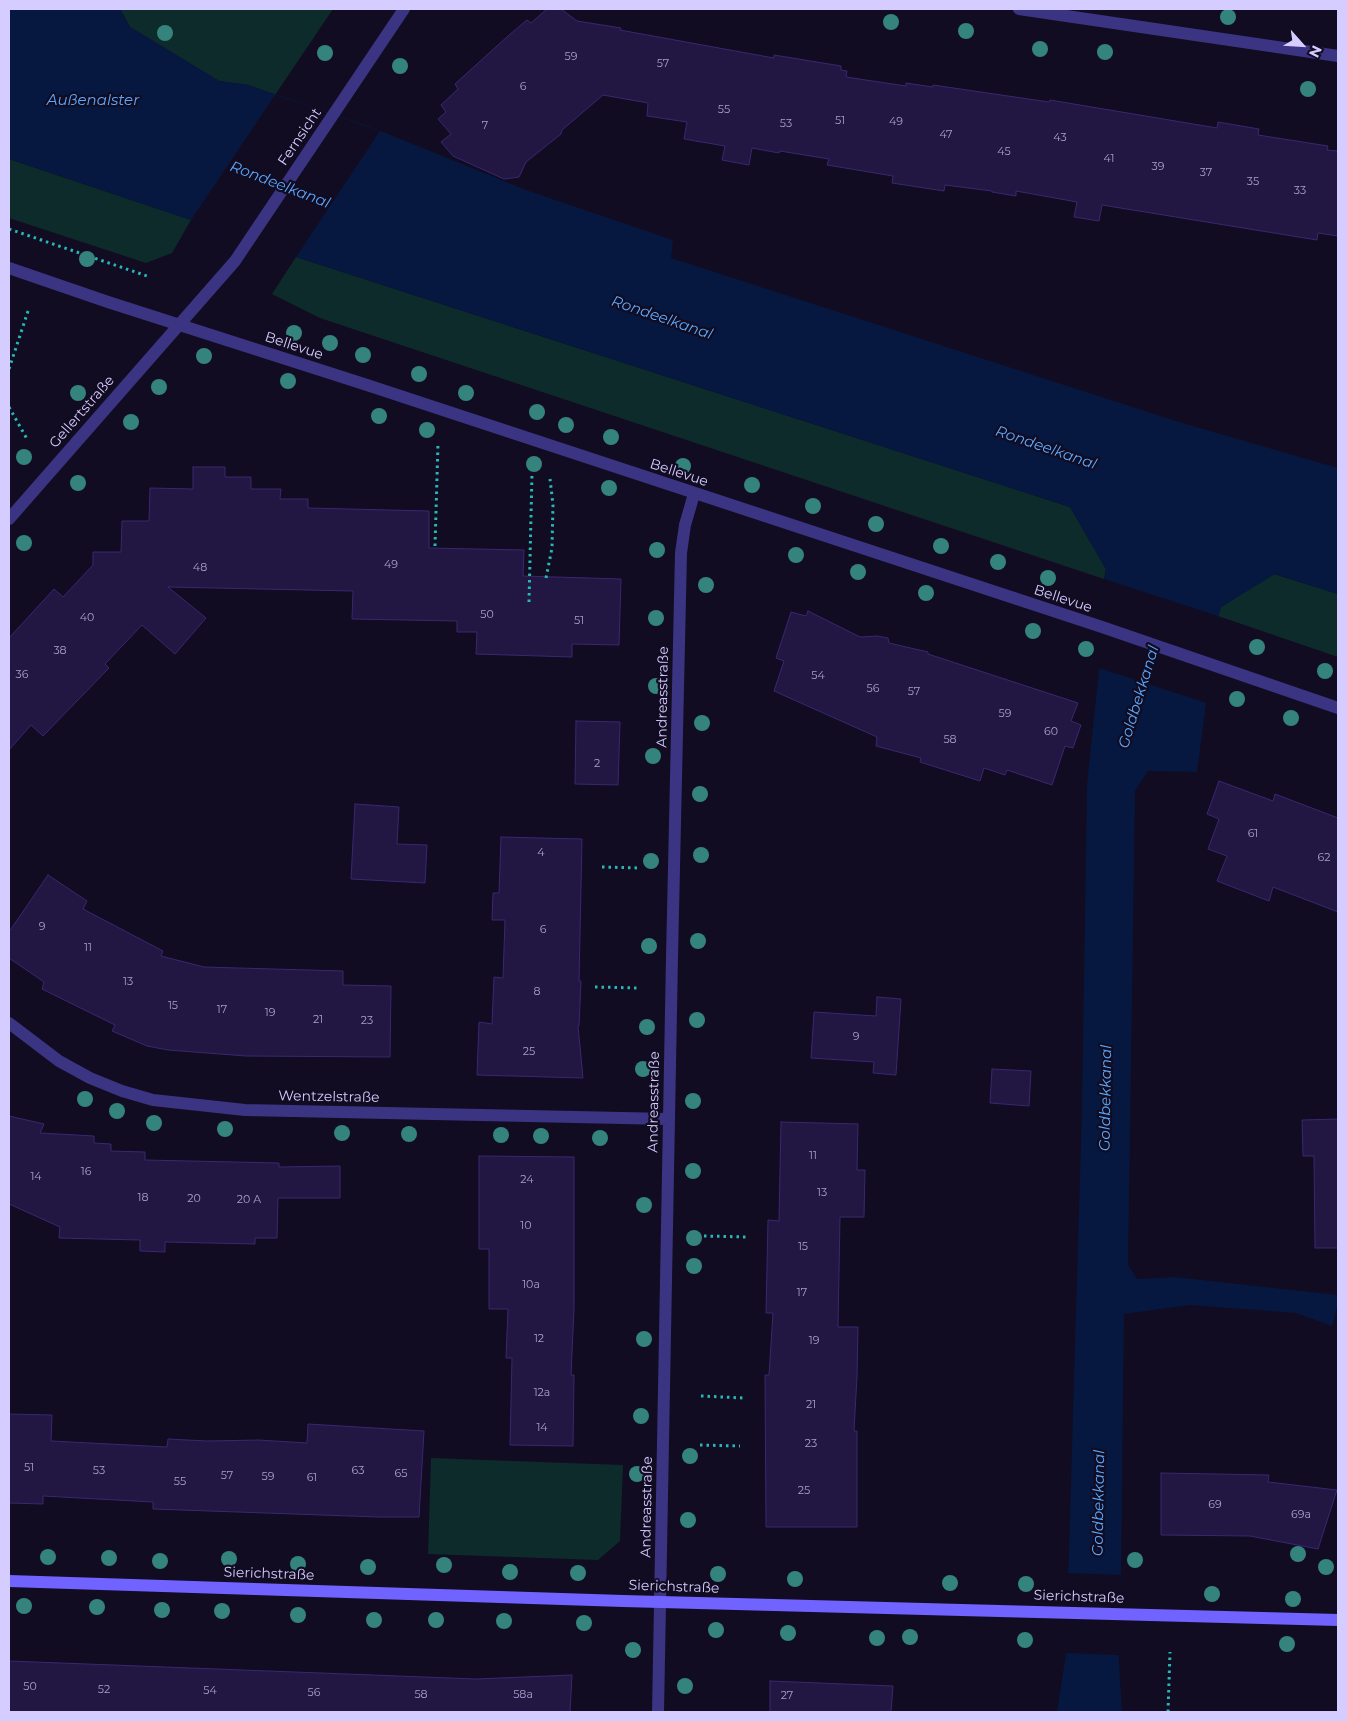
<!DOCTYPE html>
<meta charset="utf-8">
<style>
body{margin:0}
#map{position:relative;width:1347px;height:1721px;overflow:hidden;background:#110c21;font-family:Montserrat,sans-serif}
canvas{display:block}
.frame{position:absolute;inset:0;border:10px solid #d5ccff;pointer-events:none}
.north{position:absolute;left:1277px;top:20px;width:50px;height:50px;-webkit-text-stroke:4px #110c21;paint-order:stroke;rotate:116deg;font-size:14px;font-weight:700;line-height:20px;text-align:center;color:#d5ccff}
.north::after{content:'';display:block;margin:auto;width:18px;height:22px;background:#d5ccff;clip-path:polygon(50% 0,100% 100%,50% 72%,0 100%)}
</style>
<div id="map">
<canvas width="1347" height="1721"></canvas>
<div class="frame"></div>
<div class="north">N</div>
</div>
<script>
const g = document.querySelector('canvas').getContext('2d');
g.lineJoin = 'round';
function paint(path, color) { g.fillStyle = color; g.fill(path, 'evenodd'); }
const shape = rows => new Path2D(rows.map(r => 'M' + r).join(''));
function trace(path, color, width, dash) { g.strokeStyle = color; g.lineWidth = width; g.lineCap = dash ? 'butt' : 'round'; g.setLineDash(dash || []); g.stroke(path); }
function drawText(font, color, halo, rows, align = 'center') {
  g.font = font + ' Montserrat,sans-serif'; g.lineWidth = 4.5; g.setLineDash([]); g.textBaseline = 'middle'; g.strokeStyle = halo; g.fillStyle = color; for (const [text, x, y, turn = 0] of rows) {
    g.save(); g.translate(x, y); g.rotate((+turn || 0) * Math.PI / 180); g.textAlign = isNaN(turn) ? turn : align; if (halo) g.strokeText(text, 0, 0); g.fillText(text, 0, 0); g.restore();
  }
}
paint(shape([
 [120,9,333,9,275,95,248,85,219,81,130,27],
 [9,159,191,220,172,253,146,263,9,218],
 [296,257,1070,507,1106,569,1104,579,320,318,272,294],
 [1274,574,1338,594,1338,657,1218,616,1221,607],
 [431,1458,623,1465,620,1541,598,1560,428,1554]
]), '#0e2b2b');
paint(shape([
 [9,9,120,9,130,27,219,81,248,85,371,127,526,190,673,240,671,258,1179,422,1338,468,1338,594,1275,574,1221,607,1216,627,1197,772,1148,771,1135,791,1128,1265,1137,1279,1174,1277,1338,1295,1338,1304,1332,1326,1296,1313,1190,1305,1124,1314,1121,1575,1118,1647,1122,1712,1057,1712,1066,1653,1068,1583,1082,1108,1087,784,1100,661,1103,589,1106,569,1070,507,296,257,191,220,9,159]
]), '#061840');
paint(shape([
 [275,95,380,131,296,257,191,220],
 [1104,579,1218,616,1207,703,1099,668],
 [1068,1573,1121,1575,1118,1655,1066,1653]
]), '#110c21');
const building = shape([
 [547,9,561,9,577,21,621,28,620,30,774,58,774,55,841,66,841,70,847,71,846,77,906,86,906,83,933,87,933,85,1049,102,1050,100,1217,128,1218,122,1259,129,1258,135,1328,146,1327,150,1338,151,1338,236,1318,233,1317,240,1102,205,1099,221,1074,217,1077,202,1016,191,1016,196,992,192,992,191,945,185,944,191,892,183,893,176,827,165,829,159,780,151,779,153,752,148,749,165,722,160,725,146,684,139,687,122,647,116,648,103,603,95,562,130,561,134,526,162,519,177,504,179,453,156,441,142,451,134,438,119,446,112,441,105,458,89,455,84,508,36,527,20,531,23,547,9],
 [193,467,225,467,225,477,251,477,251,489,281,489,280,499,308,499,308,508,429,511,429,548,524,550,523,576,621,579,619,645,572,644,572,657,476,654,477,632,457,632,457,621,352,619,353,591,168,587,206,618,175,654,142,625,105,664,109,668,43,736,31,725,9,750,9,638,54,589,63,597,93,565,93,552,121,552,122,521,149,521,150,488,193,489,193,467],
 [808,611,860,637,877,636,888,638,889,643,928,652,928,654,1078,703,1071,721,1081,725,1073,748,1065,746,1052,785,1007,770,1005,775,984,768,980,781,920,762,921,758,876,746,877,737,774,691,784,661,776,658,791,612,806,616,808,611],
 [576,721,620,722,618,785,575,784,576,721],
 [1219,781,1273,801,1275,794,1338,818,1338,912,1273,887,1269,901,1217,881,1227,856,1208,849,1219,819,1207,814,1219,781],
 [355,804,399,807,397,844,427,845,425,883,351,879,355,804],
 [501,837,582,839,579,981,581,981,579,1026,578,1026,583,1078,477,1075,479,1022,492,1024,494,977,503,978,505,920,492,920,493,893,499,893,501,837],
 [48,875,87,901,83,909,163,951,161,956,204,967,343,971,343,985,391,986,390,1057,246,1056,168,1050,147,1046,112,1031,115,1025,42,989,44,982,9,958,9,932,48,875],
 [877,997,901,999,896,1075,873,1073,874,1062,811,1058,814,1012,876,1016,877,997],
 [992,1069,1031,1071,1029,1106,990,1103,992,1069],
 [9,1116,44,1124,40,1133,94,1136,94,1143,111,1144,111,1151,145,1152,145,1160,279,1163,279,1167,340,1166,340,1198,278,1198,277,1238,255,1238,255,1244,165,1242,165,1252,140,1251,140,1240,59,1238,60,1227,9,1204,9,1116],
 [1338,1119,1338,1248,1315,1248,1314,1156,1303,1156,1302,1120,1338,1119],
 [781,1122,858,1124,857,1170,865,1170,864,1217,840,1217,838,1327,858,1327,857,1376,854,1431,857,1431,857,1527,766,1527,765,1375,769,1375,773,1313,766,1313,768,1220,779,1221,781,1122],
 [479,1156,574,1157,574,1309,571,1375,574,1375,573,1446,510,1445,512,1358,506,1358,508,1309,489,1309,489,1249,479,1249,479,1156],
 [9,1414,52,1415,51,1441,167,1447,168,1439,207,1441,259,1440,307,1443,308,1424,424,1431,419,1517,378,1517,153,1509,153,1502,43,1496,43,1504,9,1503,9,1414],
 [1161,1473,1269,1475,1268,1482,1337,1490,1318,1549,1250,1536,1161,1535,1161,1473],
 [9,1661,476,1679,572,1675,570,1712,9,1712,9,1661],
 [770,1681,893,1686,891,1712,770,1712,770,1681]
]);
paint(building, '#221743');
trace(building, '#3a2771', 1);
trace(shape([
 [9,229,150,277],
 [9,369,29,308],
 [9,407,27,439],
 [435,546,438,443],
 [546,578,552,548,553,505,550,479],
 [529,602,532,473],
 [602,867,641,868],
 [595,987,639,988],
 [704,1236,748,1237],
 [701,1396,743,1398],
 [700,1445,740,1446],
 [1168,1712,1170,1652]
]), '#26b9b8', 3, [2.5, 4]);
trace(shape([
 [1019,9,1338,56],
 [9,268,108,302,367,385,1102,627,1338,708],
 [9,1023,59,1061,90,1078,122,1091,153,1100,245,1110,669,1119],
 [658,1712,672,957,681,553,685,525,694,494]
]), '#3b3483', 12);
trace(shape([
 [9,519,235,261,404,9]
]), '#3b3483', 12);
trace(shape([
 [9,1581,623,1601,1338,1620]
]), '#7063ff', 12);
g.fillStyle = '#34847d';
for (const [x, y] of [
 [1228,17],
 [891,22],
 [966,31],
 [165,33],
 [1040,49],
 [1105,52],
 [325,53],
 [400,66],
 [1308,89],
 [87,259],
 [294,333],
 [330,343],
 [363,355],
 [204,356],
 [419,374],
 [288,381],
 [159,387],
 [78,393],
 [466,393],
 [537,412],
 [379,416],
 [131,422],
 [566,425],
 [427,430],
 [611,437],
 [24,457],
 [534,464],
 [683,466],
 [78,483],
 [752,485],
 [609,488],
 [813,506],
 [876,524],
 [24,543],
 [941,546],
 [657,550],
 [796,555],
 [998,562],
 [858,572],
 [1048,578],
 [706,585],
 [926,593],
 [656,618],
 [1033,631],
 [1257,647],
 [1086,649],
 [1325,671],
 [656,686],
 [1237,699],
 [1291,718],
 [702,723],
 [653,756],
 [700,794],
 [701,855],
 [651,861],
 [698,941],
 [649,946],
 [697,1020],
 [647,1027],
 [643,1069],
 [85,1099],
 [693,1101],
 [117,1111],
 [154,1123],
 [225,1129],
 [342,1133],
 [409,1134],
 [501,1135],
 [541,1136],
 [600,1138],
 [693,1171],
 [644,1205],
 [694,1238],
 [694,1266],
 [644,1339],
 [641,1416],
 [690,1456],
 [637,1474],
 [688,1520],
 [1298,1554],
 [48,1557],
 [109,1558],
 [229,1559],
 [1135,1560],
 [160,1561],
 [298,1564],
 [444,1565],
 [368,1567],
 [1326,1567],
 [510,1572],
 [578,1573],
 [718,1574],
 [795,1579],
 [950,1583],
 [1026,1584],
 [1212,1594],
 [1293,1599],
 [24,1606],
 [97,1607],
 [162,1610],
 [222,1611],
 [298,1615],
 [374,1620],
 [436,1620],
 [504,1621],
 [584,1623],
 [716,1630],
 [788,1633],
 [910,1637],
 [877,1638],
 [1025,1640],
 [1287,1644],
 [633,1650],
 [685,1686]
]) { g.beginPath(); g.arc(x, y, 8, 0, 2 * Math.PI); g.fill(); }
drawText('11px', '#a89fd0', null, [
 ["59",571,57],
 ["57",663,64],
 ["6",523,87],
 ["55",724,110],
 ["51",840,121],
 ["49",896,122],
 ["53",786,124],
 ["7",485,126],
 ["47",946,135],
 ["43",1060,138],
 ["45",1004,152],
 ["41",1109,159],
 ["39",1158,167],
 ["37",1206,173],
 ["35",1253,182],
 ["33",1300,191],
 ["49",391,565],
 ["48",200,568],
 ["50",487,615],
 ["40",87,618],
 ["51",579,621],
 ["38",60,651],
 ["36",22,675],
 ["54",818,676],
 ["56",873,689],
 ["57",914,692],
 ["59",1005,714],
 ["60",1051,732],
 ["58",950,740],
 ["2",597,764],
 ["61",1253,834],
 ["4",541,853],
 ["62",1324,858],
 ["9",42,927],
 ["6",543,930],
 ["11",88,948],
 ["13",128,982],
 ["8",537,992],
 ["15",173,1006],
 ["17",222,1010],
 ["19",270,1013],
 ["21",318,1020],
 ["23",367,1021],
 ["9",856,1037],
 ["25",529,1052],
 ["11",813,1156],
 ["16",86,1172],
 ["14",36,1177],
 ["24",527,1180],
 ["13",822,1193],
 ["18",143,1198],
 ["20",194,1199],
 ["20 A",249,1200],
 ["10",526,1226],
 ["15",803,1247],
 ["10a",531,1285],
 ["17",802,1293],
 ["12",539,1339],
 ["19",814,1341],
 ["12a",542,1393],
 ["21",811,1405],
 ["14",542,1428],
 ["23",811,1444],
 ["51",29,1468],
 ["53",99,1471],
 ["63",358,1471],
 ["65",401,1474],
 ["57",227,1476],
 ["59",268,1477],
 ["61",312,1478],
 ["55",180,1482],
 ["25",804,1491],
 ["69",1215,1505],
 ["69a",1301,1515],
 ["50",30,1687],
 ["52",104,1690],
 ["54",210,1691],
 ["56",314,1693],
 ["58",421,1695],
 ["58a",523,1695],
 ["27",787,1696]
]);
drawText('14px', '#d5ccff', '#110c21', [
 ["Fernsicht",300,137,-56],
 ["Bellevue",294,346,18],
 ["Gellertstraße",82,412,-49],
 ["Bellevue",679,473,18],
 ["Bellevue",1063,599,18],
 ["Andreasstraße",663,697,-89],
 ["Wentzelstraße",329,1097,1],
 ["Andreasstraße",654,1102,-89],
 ["Andreasstraße",647,1507,-89],
 ["Sierichstraße",269,1574,2],
 ["Sierichstraße",674,1587,2],
 ["Sierichstraße",1079,1597,2]
]);
drawText('italic 15px', '#5aa9ff', '#110c21', [
 ["Außenalster",93,101],
 ["Rondeelkanal",280,185,21],
 ["Rondeelkanal",662,318,19],
 ["Rondeelkanal",1046,448,19],
 ["Goldbekkanal",1139,697,-73],
 ["Goldbekkanal",1106,1098,-89],
 ["Goldbekkanal",1099,1503,-89]
]);
</script>
